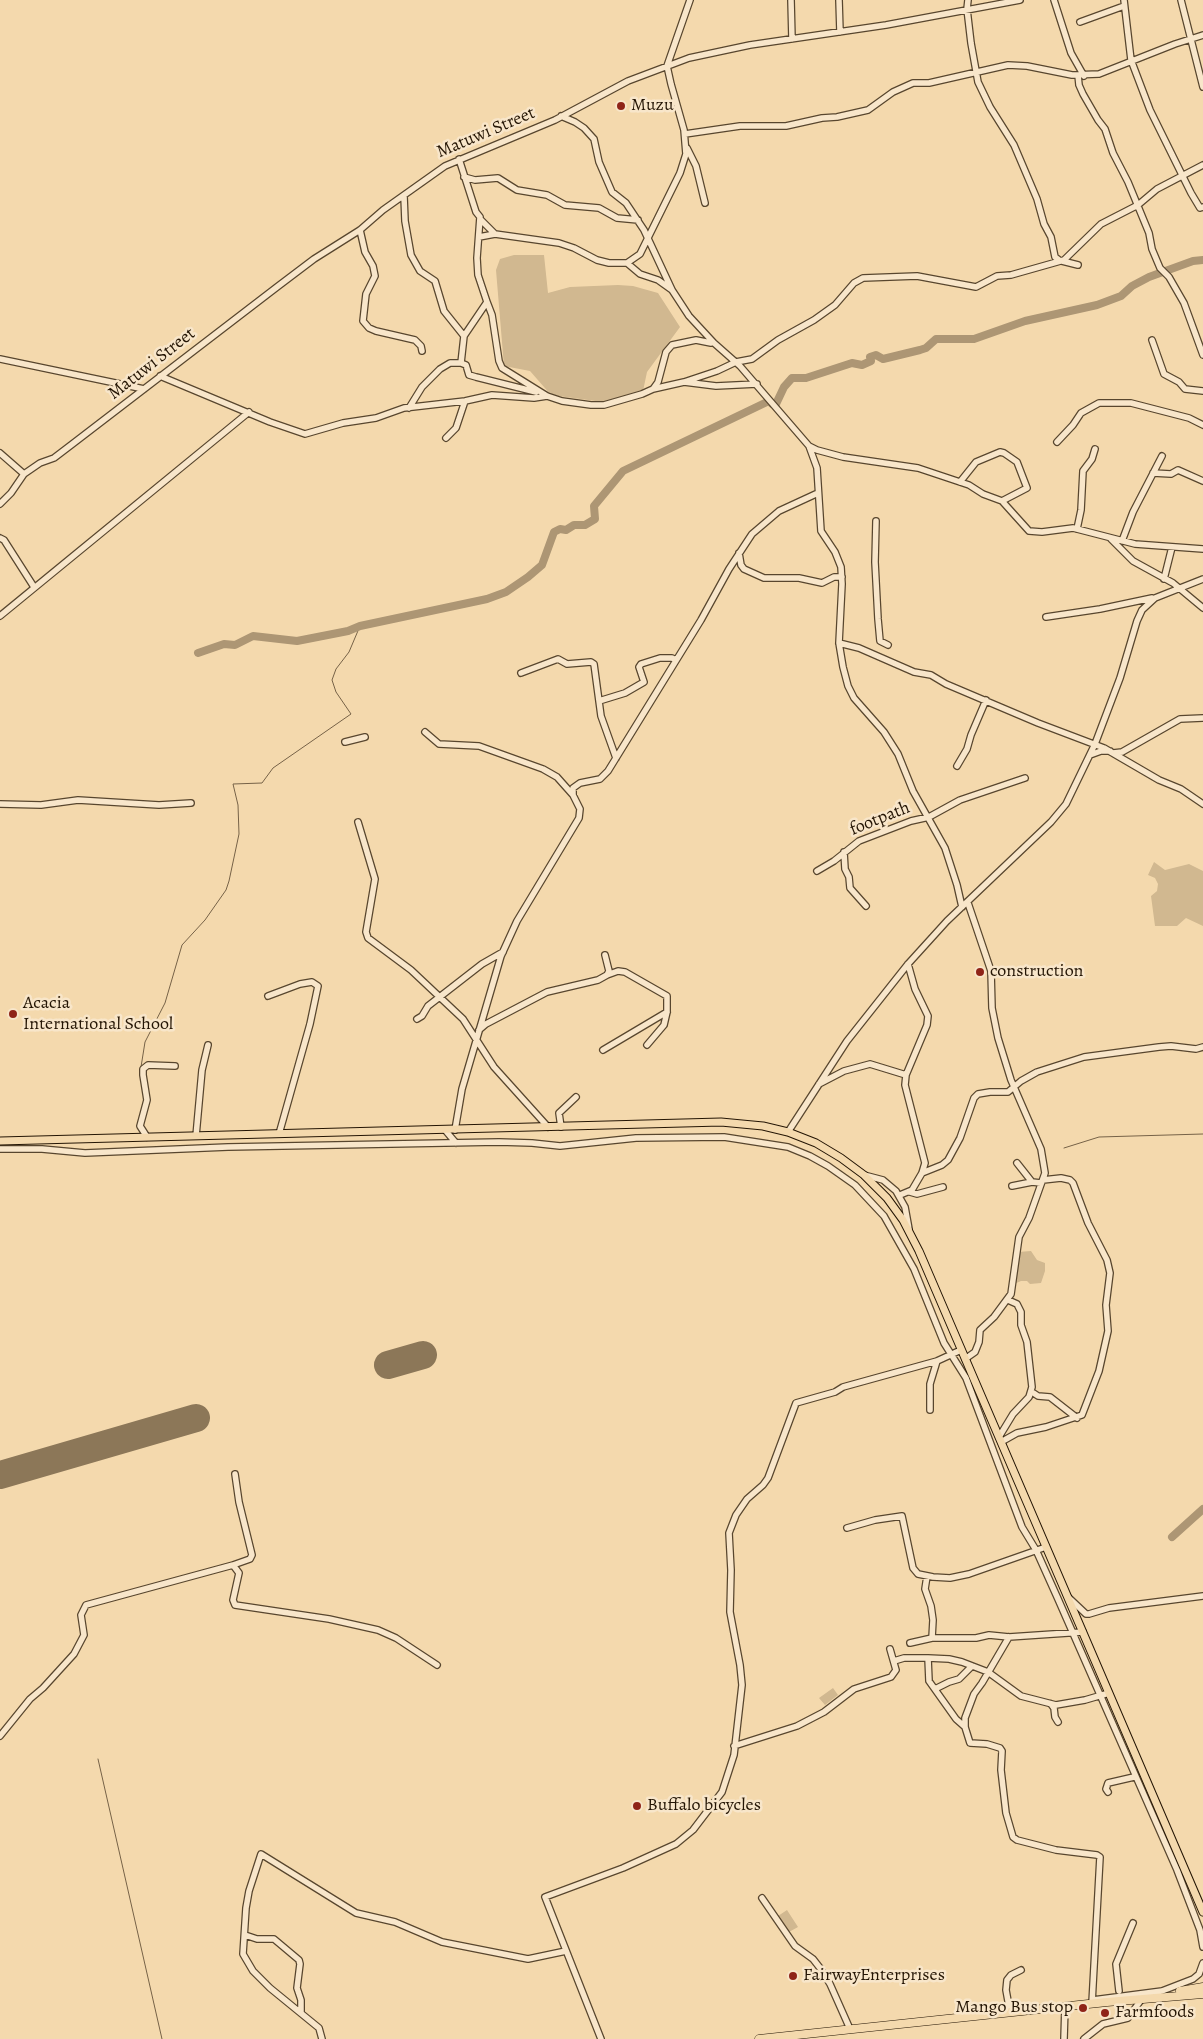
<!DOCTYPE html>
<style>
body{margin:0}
canvas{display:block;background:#f4d9ad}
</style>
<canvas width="1203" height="2039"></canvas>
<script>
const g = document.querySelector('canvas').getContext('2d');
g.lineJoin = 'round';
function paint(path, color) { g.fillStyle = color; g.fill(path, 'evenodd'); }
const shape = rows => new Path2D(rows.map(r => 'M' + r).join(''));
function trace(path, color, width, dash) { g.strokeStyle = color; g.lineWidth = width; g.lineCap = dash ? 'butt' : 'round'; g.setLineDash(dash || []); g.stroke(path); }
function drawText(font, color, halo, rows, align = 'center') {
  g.font = font + ' Alegreya,serif'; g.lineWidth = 5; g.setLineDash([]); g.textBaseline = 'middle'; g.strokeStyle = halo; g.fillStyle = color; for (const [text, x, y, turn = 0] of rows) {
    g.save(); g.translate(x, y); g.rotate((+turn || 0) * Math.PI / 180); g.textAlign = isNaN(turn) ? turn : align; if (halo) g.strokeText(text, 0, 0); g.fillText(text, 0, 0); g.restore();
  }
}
paint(shape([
 [514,255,544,255,548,293,570,287,618,285,633,286,658,293,680,327,647,372,643,391,603,402,551,395,530,371,504,366,496,270,500,259],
 [1154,862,1165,870,1189,864,1203,871,1203,926,1186,918,1177,926,1155,926,1151,896,1157,891,1158,884,1155,878,1148,875],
 [1031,1251,1037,1260,1045,1263,1045,1271,1041,1283,1030,1284,1027,1281,1021,1281,1014,1284,1018,1252],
 [833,1688,838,1695,825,1705,819,1698],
 [787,1910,798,1927,789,1932,778,1916]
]), '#d1b890');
trace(shape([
 [141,1067,145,1042,165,1003,182,945,205,920,226,890,229,881,239,834,238,805,233,784,262,783,273,768,351,714,336,692,332,680,336,669,349,652,360,626],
 [1064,1148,1099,1137,1203,1134],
 [98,1759,162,2039]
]), '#766247', 1);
trace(shape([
 [776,404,784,387,792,378,806,378,852,363,862,365,871,361,870,357,876,355,883,359,920,350,926,348,936,339,974,339,1025,321,1097,305,1121,296,1132,286,1149,277,1193,261,1203,260],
 [198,653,224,644,235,645,253,636,297,641,348,631,360,626,487,599,506,592,528,577,542,565,554,532,560,529,566,530,574,525,585,525,595,519,594,506,623,471,769,401,772,404],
 [1172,1537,1203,1509]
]), '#ad9674', 8);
trace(shape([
 [388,1365,423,1355],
 [0,1475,196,1418]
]), '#8c7758', 28);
const minor = shape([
 [791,0,792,39],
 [839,0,840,32],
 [968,0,967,9,971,43,978,82,990,107,1014,145,1037,199,1044,224,1051,237,1055,257,1059,260],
 [1054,0,1071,53,1084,76],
 [1124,0,1131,60,1150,110,1191,193,1200,208,1203,207],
 [1181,0,1203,87],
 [1080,22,1124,6],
 [1078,75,1079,85,1083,94,1098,120,1105,129,1113,153,1128,182,1149,233,1152,249,1160,268,1169,277,1184,303,1203,355],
 [561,116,575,122,584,128,594,139,599,162,612,192,626,203,644,230,672,290,689,316,714,343,740,366,809,446,817,450,843,457,918,468,969,485,983,494,1002,501,1029,531,1042,532,1073,528,1135,544,1203,549],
 [685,134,740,126,786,126,822,118,837,117,868,110,893,92,913,83,929,83,1008,65,1027,66,1072,75,1099,74,1175,44,1203,35],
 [687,148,696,166,705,203],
 [459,159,476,212,480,217,477,258,478,275,487,302,464,336,461,363],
 [464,177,475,180,498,178,517,190,547,195,565,205,599,208,617,218,638,220],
 [404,196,405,221,411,255,420,271,435,281,444,311,464,336],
 [481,220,495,234],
 [360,230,365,252,373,266,375,276,366,294,363,321,369,328,376,331,415,340,421,346,422,351],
 [479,237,495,234,559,243,574,248,597,260,609,263,627,263,640,254,680,173,686,154,684,130,671,84,667,66,690,0],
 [1062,261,1078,265],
 [627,263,640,274,658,280,672,290],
 [487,302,492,315,499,361,502,368,547,396,562,401,591,405,604,405,642,394,653,389,658,382,666,352,672,345,696,340,711,343],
 [1152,340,1164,374,1179,382,1185,389,1203,391],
 [0,359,144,389],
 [160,376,270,422,305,434,343,423,376,418,404,408,465,401,492,395,534,398,547,396],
 [684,382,717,371,736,362,752,359,778,340,814,320,835,305,854,283,863,278,917,276,976,287,997,276,1011,275,1064,260,1101,224,1138,205,1157,189,1203,165],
 [653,389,684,382,716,386,757,384],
 [409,408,422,387,440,369,450,363,461,363,466,365,469,375,476,377,536,392],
 [446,438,456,428,465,401],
 [1057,442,1073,425,1081,413,1099,403,1131,403,1189,418,1203,425],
 [809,446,817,468,821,531,835,552,841,567,842,584,839,643,843,667,848,686,854,698,884,732,898,754,913,791,945,848,957,885,962,907],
 [0,453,24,474],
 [1153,473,1171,474,1178,470,1203,481],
 [960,482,976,462,1000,452,1004,453,1017,462,1027,488,1002,501],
 [0,504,11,493,24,474,40,463,54,458,75,442,277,287,314,259,360,230,383,210,445,166,555,120,628,81,689,58,750,45,886,25,1020,0],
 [876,521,875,562,878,619,880,641,888,645],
 [1077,529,1081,510,1083,471,1092,459,1095,449],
 [0,538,4,540,34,587],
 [1111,539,1133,561,1173,583,1203,608],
 [1122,541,1133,512,1162,456],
 [739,553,741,565,744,569,764,578,799,578,822,583,834,577,842,577],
 [1164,579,1172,547],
 [0,616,249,412],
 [1046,617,1100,609,1152,598],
 [839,643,859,648,914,672,931,675,946,684,1038,723,1104,748,1159,780,1181,789,1203,804],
 [521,673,558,659,567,664,591,662,594,664,601,716,616,758],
 [599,701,625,693,644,682,639,667,641,664,660,658,672,658,676,660],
 [425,732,439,744,479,746,543,769,557,777,573,795],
 [345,742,365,737],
 [1113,753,1122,752,1180,719,1203,718],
 [1090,755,1101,751,1110,751],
 [957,766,967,749,971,735,986,700],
 [0,804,41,805,78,800,159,805,191,803],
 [358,822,375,879,366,932,368,938,411,970,463,1019,494,1067,548,1127],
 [844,852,845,869,849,877,850,888,866,906],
 [817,871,834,861,859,841,911,821,929,817,960,800,1025,778],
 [607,975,618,971,625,972,667,996,667,1012,664,1025,647,1045],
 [268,996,300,984,312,982,318,986,310,1024,279,1134],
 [417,1019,422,1016,428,1006,482,964,503,952],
 [479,1030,486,1024,547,992,598,980,607,975,609,971,605,955],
 [603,1050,667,1012],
 [819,1084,844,1071,870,1064,906,1075],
 [561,1127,559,1113,576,1097],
 [445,1130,456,1143],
 [455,1130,462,1089,501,956,517,921,579,818,580,809,573,795,573,788,580,783,600,779,608,771,701,620,729,569,752,534,779,511,818,493],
 [788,1132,847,1041,908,964,947,921,1051,822,1066,804,1095,744,1120,678,1137,621,1142,610,1155,598,1203,579],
 [196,1136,202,1070,208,1045],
 [147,1137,140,1126,147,1100,143,1075,143,1069,148,1065,175,1066],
 [0,1149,42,1149,85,1153,228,1147,499,1142,532,1143,560,1146,636,1138,724,1137,788,1147,810,1156,828,1166,855,1185,884,1216,914,1269,944,1343,966,1378,1022,1527,1036,1550,1058,1599,1177,1870,1200,1930,1203,1947],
 [1017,1163,1032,1182],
 [922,1173,942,1165,948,1160,960,1138,974,1098,978,1094,990,1092,1008,1092,1021,1081,1037,1072,1084,1057,1159,1047,1171,1046,1196,1049,1203,1047],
 [864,1175,883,1180,896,1191,905,1207,909,1229],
 [1012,1186,1032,1182,1041,1183],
 [910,1192,917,1194,943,1187],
 [900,1195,912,1190,922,1173,925,1163,905,1085,906,1075,927,1025,928,1016,915,989,908,964],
 [965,1359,975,1352,979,1342,980,1330,994,1317,1011,1294,1019,1237,1029,1218,1045,1173,1041,1149,1011,1080,998,1038,992,1008,991,971,968,903],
 [1032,1392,1038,1396,1050,1397,1077,1418],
 [930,1410,930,1384,937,1361],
 [999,1437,1013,1414,1029,1397,1032,1387,1027,1342,1021,1325,1021,1312,1017,1304,1008,1300],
 [1001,1442,1017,1433,1046,1427,1082,1415,1099,1371,1108,1331,1106,1305,1110,1273,1107,1260,1088,1223,1073,1183,1070,1180,1061,1178,1043,1180],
 [847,1528,875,1520,902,1516,913,1568,918,1574,933,1577,950,1578,969,1574,1046,1547],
 [233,1565,250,1559,252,1555,239,1502,235,1474],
 [927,1576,925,1589,931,1606,933,1620,932,1638],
 [1069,1598,1086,1614,1089,1614,1109,1608,1203,1596],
 [1009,1637,982,1683,974,1694,965,1718,965,1727,970,1743,987,1744,1000,1748,1002,1751,1001,1770,1006,1813,1013,1837,1017,1840,1056,1850,1097,1855,1100,1857,1092,2003],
 [910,1643,932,1638,976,1638,989,1635,1009,1637,1083,1632],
 [928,1658,929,1681,956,1719,965,1727],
 [894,1661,904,1658,928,1658,949,1659,962,1662,988,1672,1021,1696,1056,1705,1085,1700,1109,1693],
 [935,1689,949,1682,959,1679,972,1666],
 [1051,1704,1054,1708,1055,1717,1058,1722],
 [0,1736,30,1699,43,1688,74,1654,84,1635,81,1615,86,1605,233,1565,239,1573,233,1600,235,1605,329,1619,378,1630,396,1638,437,1665],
 [734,1746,797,1726,824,1712,854,1689,891,1677,896,1670,890,1649],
 [1108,1792,1106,1789,1108,1783,1134,1777],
 [762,1898,795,1946,813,1959,820,1968,830,1984,850,2029],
 [245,1935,257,1939,274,1939,299,1960,300,1964,297,1988,301,2000,301,2013],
 [1119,1991,1116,1964,1133,1923],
 [1093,2000,1162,1991,1193,1979,1199,1974,1203,1963],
 [1010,2012,1006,1990,1007,1980,1011,1975,1021,1970],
 [322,2039,319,2028,270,1988,253,1971,243,1954,246,1908,249,1891,261,1854,356,1913,395,1922,442,1942,528,1959,566,1951],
 [601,2039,545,1897,623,1868,676,1844,693,1830,722,1792,734,1755,742,1685,740,1665,730,1612,731,1570,729,1533,736,1515,747,1499,763,1485,768,1478,796,1403,835,1392,843,1387,937,1361,961,1350],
 [1064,2039,1065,2006],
 [1084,2039,1103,2024,1128,2018,1141,2000]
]);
const major = shape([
 [0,1141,721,1122,763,1126,788,1132,816,1143,841,1158,864,1175,887,1198,903,1220,919,1251,1203,1912]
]);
const highway = shape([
 [1180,1991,1203,1987],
 [759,2039,1107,2002,1203,1994]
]);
trace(minor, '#58462e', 8);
trace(major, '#241504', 9);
trace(highway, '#241504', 9);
trace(minor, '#f8e6ca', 5.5);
trace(major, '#f4d9ad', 7);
trace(highway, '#f4d9ad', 8);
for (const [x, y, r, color] of [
 [621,106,5,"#8f2418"],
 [980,972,5,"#8f2418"],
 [13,1014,5,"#8f2418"],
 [637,1806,5,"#8f2418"],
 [793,1976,5,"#8f2418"],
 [1083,2008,5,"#8f2418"],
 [1105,2013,5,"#8f2418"]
]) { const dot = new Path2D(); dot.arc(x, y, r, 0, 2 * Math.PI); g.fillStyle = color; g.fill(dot); trace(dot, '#f8e6ca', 2); }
drawText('18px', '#241504', '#f8e6ca', [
 ["Muzu",631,106],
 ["construction",990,972],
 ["Acacia",23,1004],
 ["International School",23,1025],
 ["Buffalo bicycles",647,1806],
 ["FairwayEnterprises",803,1976],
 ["Mango Bus stop",1073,2008,"right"],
 ["Farmfoods",1115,2013]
], 'left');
drawText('18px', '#241504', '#f8e6ca', [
 ["Matuwi Street",486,133,-23],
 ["Matuwi Street",152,364,-38],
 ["footpath",880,819,-22]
]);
</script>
